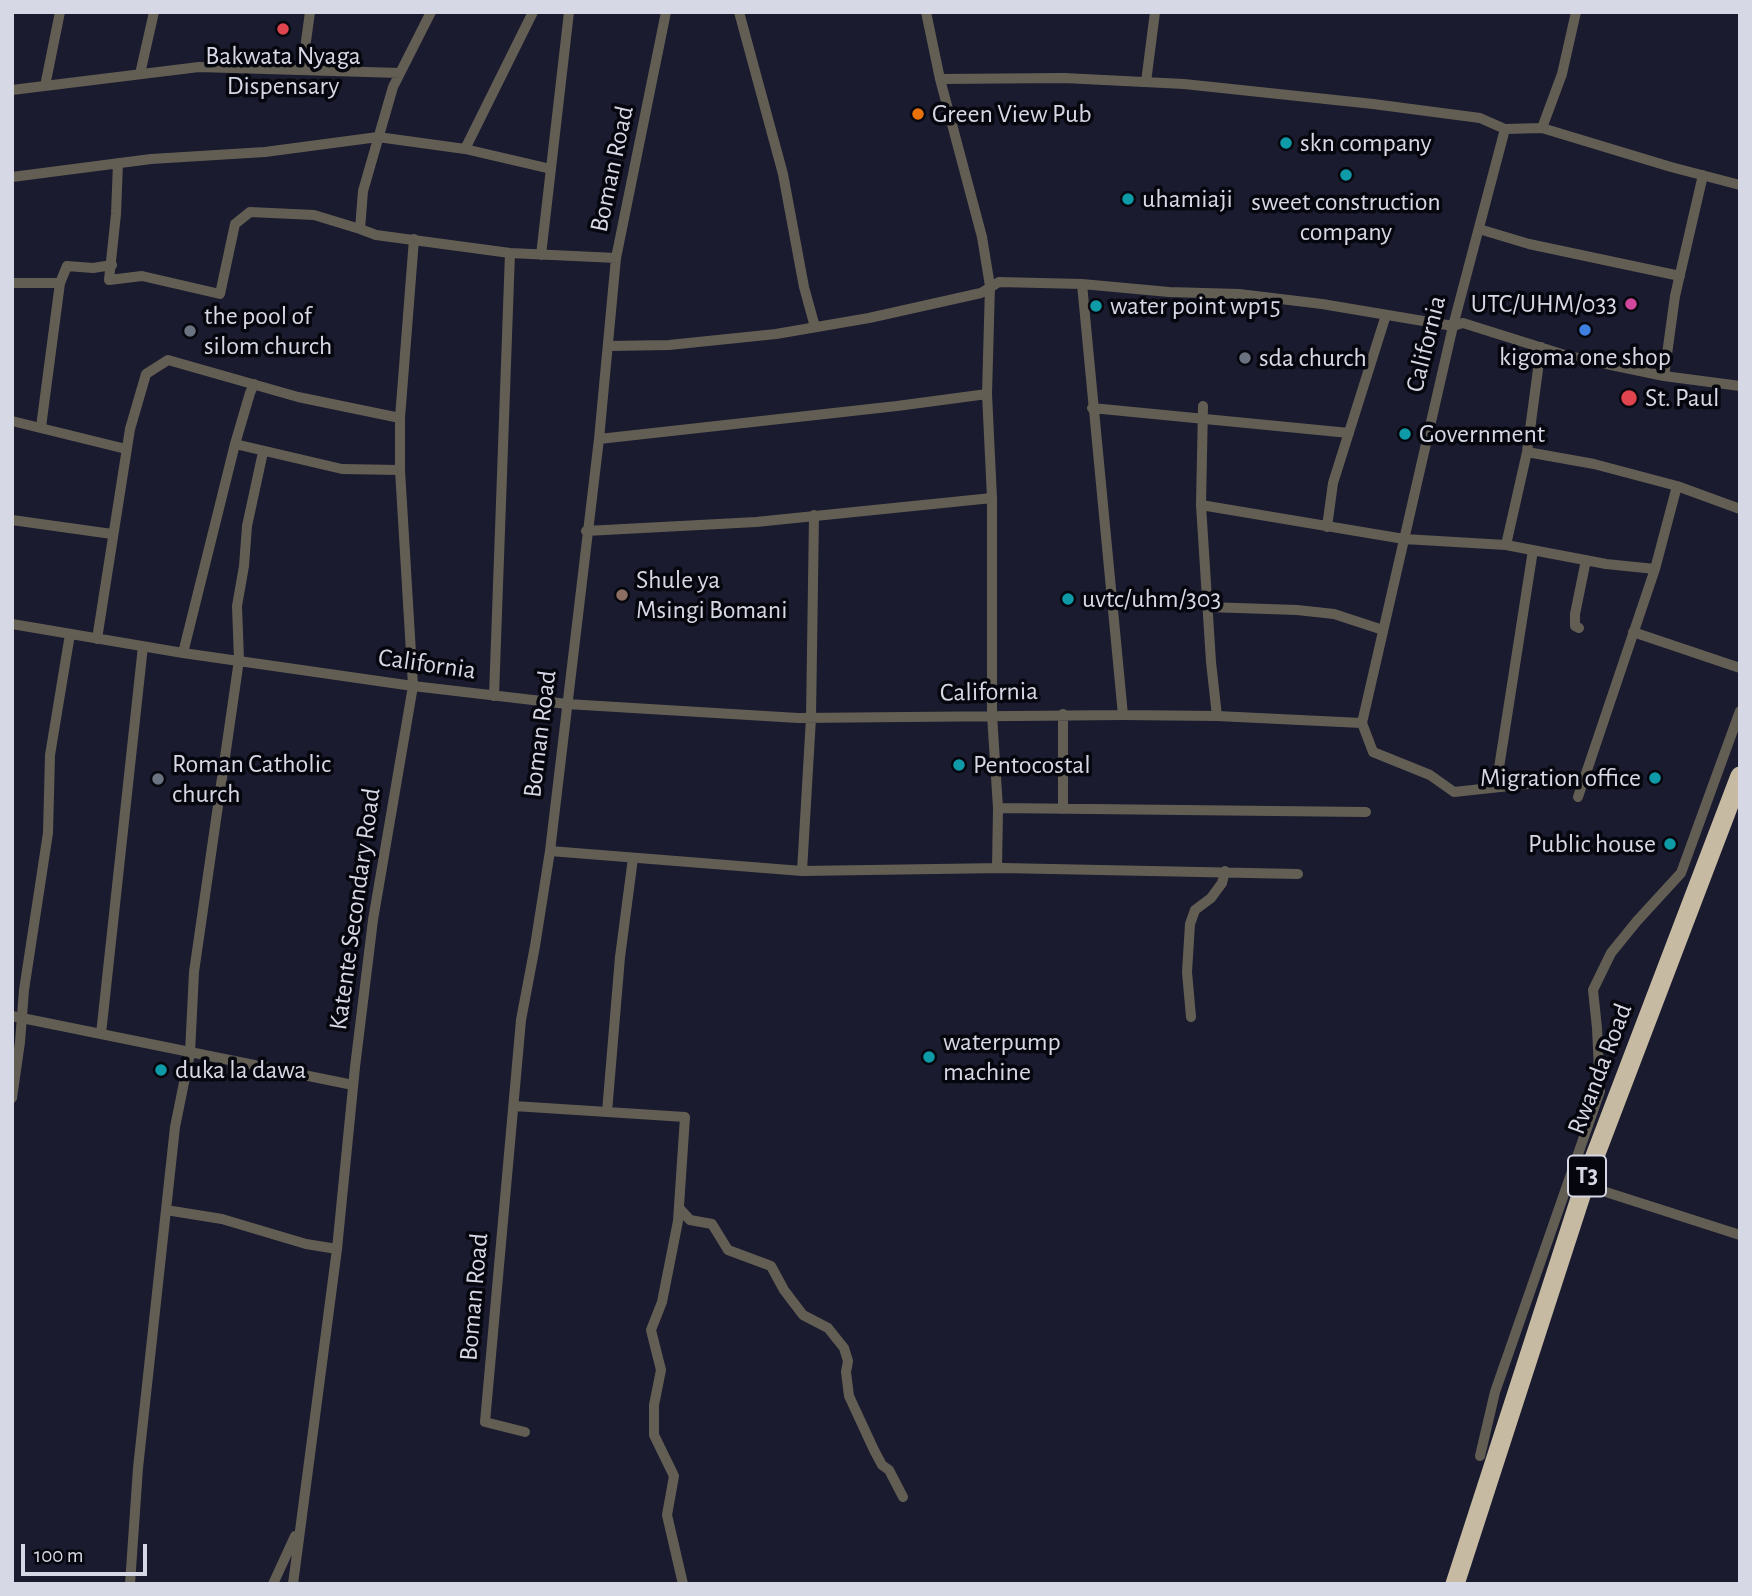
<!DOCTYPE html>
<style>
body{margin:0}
#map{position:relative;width:1752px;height:1596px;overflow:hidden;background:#1a1b2e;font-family:"Alegreya Sans",sans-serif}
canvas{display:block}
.frame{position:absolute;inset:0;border:14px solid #d7d8e5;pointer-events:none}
.scale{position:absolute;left:21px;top:1544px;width:126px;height:32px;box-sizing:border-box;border:4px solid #d7d8e5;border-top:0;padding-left:9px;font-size:21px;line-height:24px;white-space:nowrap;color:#d7d8e5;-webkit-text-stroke:5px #06070e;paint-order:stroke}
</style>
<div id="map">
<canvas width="1752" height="1596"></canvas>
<div class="frame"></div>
<div class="scale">100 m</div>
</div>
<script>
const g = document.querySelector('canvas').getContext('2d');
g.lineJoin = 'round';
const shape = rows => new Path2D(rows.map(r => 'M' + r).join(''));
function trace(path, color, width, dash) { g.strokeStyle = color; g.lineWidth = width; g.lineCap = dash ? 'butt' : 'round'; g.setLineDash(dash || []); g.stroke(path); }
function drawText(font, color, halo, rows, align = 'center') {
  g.font = font + ' "Alegreya Sans",sans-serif'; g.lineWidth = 7; g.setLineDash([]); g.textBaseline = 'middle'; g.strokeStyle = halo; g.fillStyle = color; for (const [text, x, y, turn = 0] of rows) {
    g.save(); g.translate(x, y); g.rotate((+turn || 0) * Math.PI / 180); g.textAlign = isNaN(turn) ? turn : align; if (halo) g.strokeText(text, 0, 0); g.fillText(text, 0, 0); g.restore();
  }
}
trace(shape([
 [431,12,393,87,363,191,360,229,376,235,510,253,616,258],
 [739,12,783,174,804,287,815,327],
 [926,12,940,79,982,237,990,286,987,394,992,498,992,715,998,808,997,868],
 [302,70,310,12],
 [140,74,154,12],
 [940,79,1064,78,1184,84,1373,104,1480,118,1505,129,1542,128,1671,167,1740,185],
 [1146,82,1155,12],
 [45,86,60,12],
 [12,90,199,67,400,73],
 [1542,128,1562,74,1576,12],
 [465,149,533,12],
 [118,163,116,214,109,280,142,276,220,294,235,224,250,212,314,215,360,229],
 [12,177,151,159,265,152,378,137,465,149,551,169],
 [1479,229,1529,244,1680,276],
 [541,255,569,12],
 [12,283,60,283,41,427],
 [60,283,67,266,93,268,112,265],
 [1082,284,1123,715],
 [609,346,669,345,776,334,869,318,981,293,999,282,1082,284,1169,292,1239,294,1322,304,1453,326,1463,323,1568,356,1664,376,1740,386],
 [1664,376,1675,296,1703,175],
 [1203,406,1201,505,1211,662,1217,716],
 [1092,408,1349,433],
 [12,421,126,449],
 [599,439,897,406,987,394],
 [235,444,342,469,400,470],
 [1527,452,1594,464,1677,486,1740,509],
 [1201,505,1404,539,1506,545,1606,564,1655,569,1677,486],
 [12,520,112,534],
 [1327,527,1333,483,1386,315],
 [586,531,756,522,992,498],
 [1506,545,1527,452,1541,347],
 [1207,607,1297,610,1334,614,1383,630],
 [12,624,183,653,413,686,567,704,798,718,1123,715,1217,716,1362,723,1453,326,1505,129],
 [1579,628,1575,626,1575,614,1586,560],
 [1633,632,1740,668],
 [97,639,130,429,146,374,168,360,298,397,400,418],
 [183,653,235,444,250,393,254,384],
 [494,696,510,253],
 [1362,723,1373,752,1430,775,1454,792,1537,783],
 [1496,787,1533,550],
 [1578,797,1655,569],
 [998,808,1366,812],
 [1063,809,1063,714],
 [550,851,802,871,1002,868,1298,874],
 [802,871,811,718,814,515],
 [12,1016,353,1085],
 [1191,1017,1187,972,1190,924,1195,910,1211,898,1222,883,1225,871],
 [101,1034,143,646],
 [12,1098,20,1042,24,990,48,833,50,755,70,634],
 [514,1106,685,1117,678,1221,662,1302,651,1330,661,1370,654,1405,654,1435,674,1476,667,1515,683,1584],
 [607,1112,620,957,633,858],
 [1584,1185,1740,1235],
 [679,1208,690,1220,712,1224,728,1250,771,1266,784,1290,803,1315,828,1328,844,1348,848,1361,846,1372,849,1396,874,1450,882,1465,889,1470,903,1497],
 [166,1210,222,1219,306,1244,337,1249],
 [525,1432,485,1422,521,1020,535,946,550,851,599,439,616,258,666,12],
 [1480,1456,1495,1392,1600,1091,1597,1028,1593,990,1611,953,1637,921,1681,873,1740,711],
 [130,1584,138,1468,175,1127,190,1053,194,972,239,660,237,606,244,566,247,526,263,452],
 [273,1584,295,1536],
 [293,1584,337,1249,355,1067,373,920,413,686,400,470,400,418,414,239]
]), '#635e54', 10);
trace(shape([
 [1455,1584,1587,1177,1740,776]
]), '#c7baa2', 19);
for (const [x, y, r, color] of [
 [283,29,7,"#e0444e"],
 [918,114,7,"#e8710a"],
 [1286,143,7,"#0f9aa8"],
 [1346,175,7,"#0f9aa8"],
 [1128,199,7,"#0f9aa8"],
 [1631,304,7,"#d1479c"],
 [1096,306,7,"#0f9aa8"],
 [1585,330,7,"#3f7fe0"],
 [190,331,7,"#6b7280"],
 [1245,358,7,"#6b7280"],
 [1629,398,9,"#e0444e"],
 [1405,434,7,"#0f9aa8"],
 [622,595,7,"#8d6e63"],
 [1068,599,7,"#0f9aa8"],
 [959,765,7,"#0f9aa8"],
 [1655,778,7,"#0f9aa8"],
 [158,779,7,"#6b7280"],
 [1670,844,7,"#0f9aa8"],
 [929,1057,7,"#0f9aa8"],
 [161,1070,7,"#0f9aa8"]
]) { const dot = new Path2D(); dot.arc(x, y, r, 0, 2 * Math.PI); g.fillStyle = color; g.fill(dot); trace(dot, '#06070e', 2.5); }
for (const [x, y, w] of [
 [1587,1176,38]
]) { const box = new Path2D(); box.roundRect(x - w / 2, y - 20.5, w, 41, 5); g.fillStyle = '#06070e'; g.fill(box); trace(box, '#d7d8e5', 2); }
drawText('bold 24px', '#d7d8e5', null, [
 ["T3",1587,1176]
]);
drawText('26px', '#d7d8e5', '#06070e', [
 ["Bakwata Nyaga",283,56,"center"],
 ["Dispensary",283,86,"center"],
 ["Green View Pub",932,114],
 ["skn company",1300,143],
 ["uhamiaji",1142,199],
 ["sweet construction",1346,202,"center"],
 ["company",1346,232,"center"],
 ["UTC/UHM/033",1617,304,"right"],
 ["water point wp15",1110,306],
 ["the pool of",204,316],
 ["silom church",204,346],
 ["kigoma one shop",1585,357,"center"],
 ["sda church",1259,358],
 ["St. Paul",1645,398],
 ["Government",1419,434],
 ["Shule ya",636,580],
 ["Msingi Bomani",636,610],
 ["uvtc/uhm/303",1082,599],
 ["Roman Catholic",172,764],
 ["church",172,794],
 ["Pentocostal",973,765],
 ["Migration office",1641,778,"right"],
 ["Public house",1656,844,"right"],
 ["waterpump",943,1042],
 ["machine",943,1072],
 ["duka la dawa",175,1070]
], 'left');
drawText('26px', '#d7d8e5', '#06070e', [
 ["Boman Road",612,169,-78],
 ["California",1426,344,-76],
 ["California",427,664,8],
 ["California",989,692,-1],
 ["Boman Road",540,734,-83],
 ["Katente Secondary Road",355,909,-82],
 ["Rwanda Road",1600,1069,-69],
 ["Boman Road",474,1297,-85]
]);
</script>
